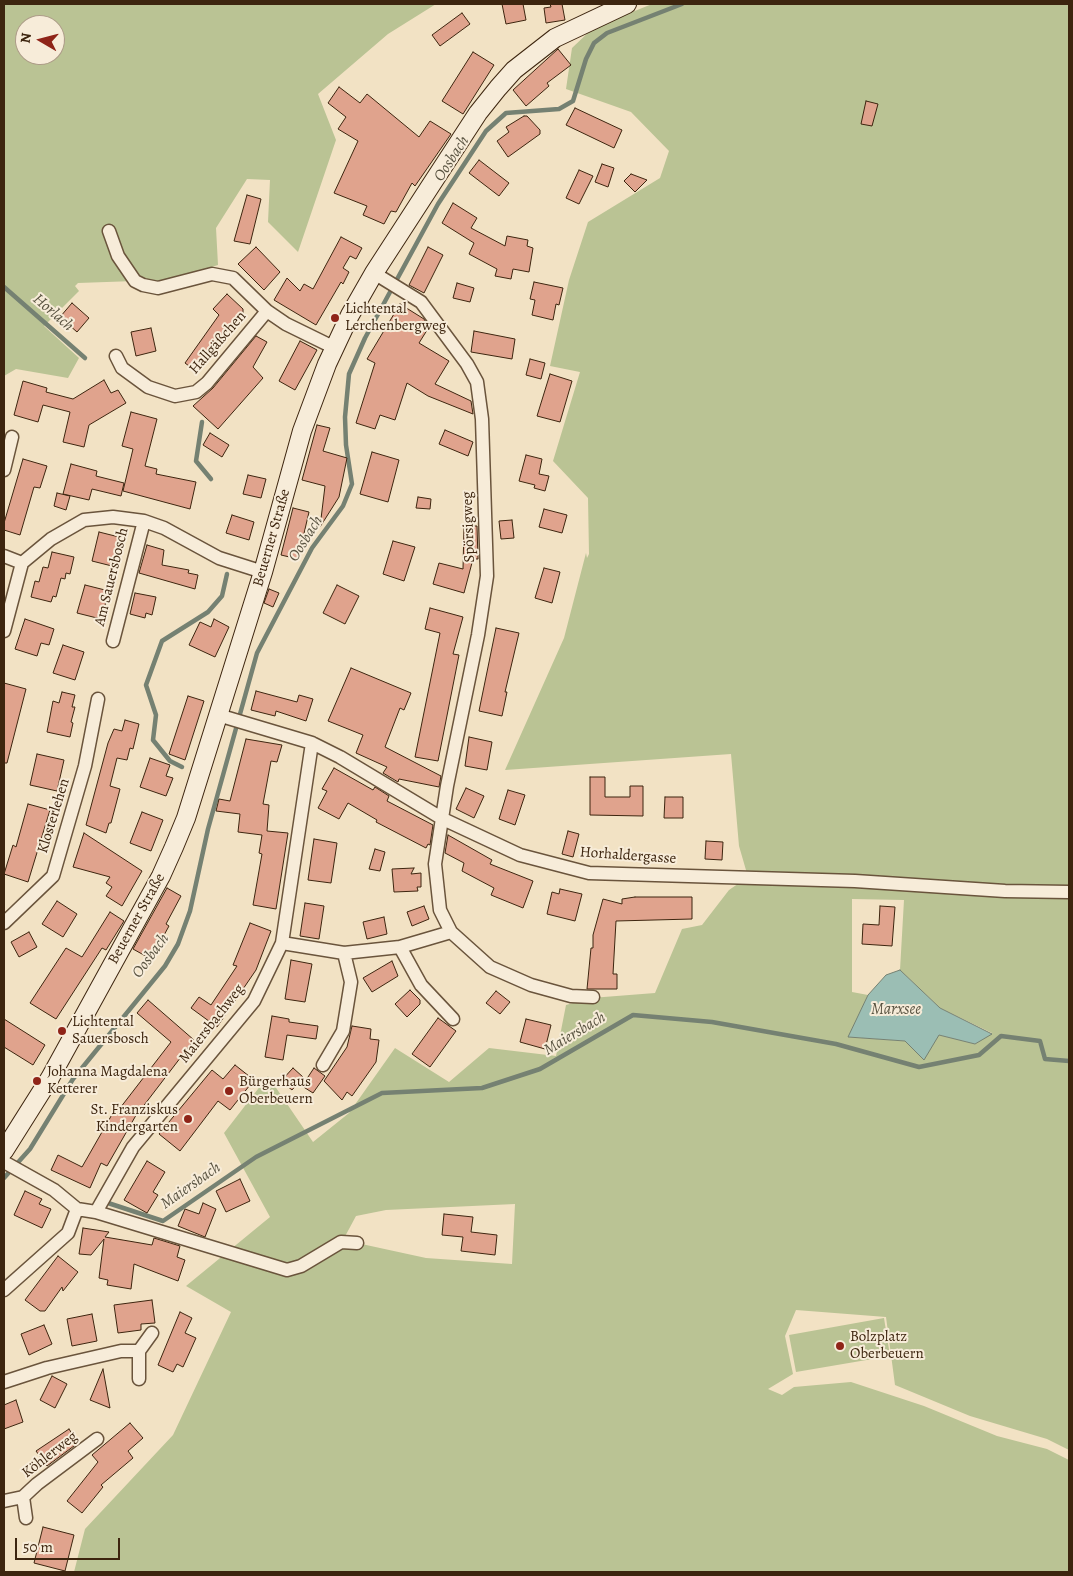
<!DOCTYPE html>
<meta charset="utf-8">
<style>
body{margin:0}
#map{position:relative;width:1073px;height:1576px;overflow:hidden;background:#f2e2c4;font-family:Alegreya,serif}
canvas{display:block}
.frame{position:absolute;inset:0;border:5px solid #3d250f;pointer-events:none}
.north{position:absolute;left:15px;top:15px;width:50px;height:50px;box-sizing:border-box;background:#f7ecd9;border:1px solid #ad9c88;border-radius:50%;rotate:278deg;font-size:14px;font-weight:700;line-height:20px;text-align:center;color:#3d250f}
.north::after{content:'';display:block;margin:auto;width:18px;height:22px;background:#8f2418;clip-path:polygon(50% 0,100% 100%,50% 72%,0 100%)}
.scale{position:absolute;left:15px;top:1538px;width:105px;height:22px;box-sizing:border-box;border:2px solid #3d250f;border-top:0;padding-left:6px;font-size:15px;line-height:18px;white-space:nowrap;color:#3d250f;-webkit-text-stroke:4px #f7ecd9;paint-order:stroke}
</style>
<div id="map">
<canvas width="1073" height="1576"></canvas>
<div class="frame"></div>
<div class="north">N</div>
<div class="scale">50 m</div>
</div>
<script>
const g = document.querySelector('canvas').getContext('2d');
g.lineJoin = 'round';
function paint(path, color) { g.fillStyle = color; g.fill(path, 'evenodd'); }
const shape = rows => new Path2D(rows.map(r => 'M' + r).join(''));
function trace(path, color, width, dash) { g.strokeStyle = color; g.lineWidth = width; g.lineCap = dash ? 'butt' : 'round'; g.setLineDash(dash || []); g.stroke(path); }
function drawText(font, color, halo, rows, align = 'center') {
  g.font = font + ' Alegreya,serif'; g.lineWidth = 4; g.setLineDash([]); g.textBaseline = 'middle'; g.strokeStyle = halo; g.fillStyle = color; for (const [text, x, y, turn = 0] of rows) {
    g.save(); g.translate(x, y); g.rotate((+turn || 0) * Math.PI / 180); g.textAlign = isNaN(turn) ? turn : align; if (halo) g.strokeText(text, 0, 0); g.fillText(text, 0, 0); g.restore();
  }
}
paint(shape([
 [4,4,436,4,388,34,318,94,336,140,298,252,268,222,270,180,247,179,216,228,218,265,156,284,135,281,78,283,75,286,79,291,44,326,79,358,68,378,16,369,4,376],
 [25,25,55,25,55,55,25,55],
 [652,4,1069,4,1069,1450,1047,1439,970,1416,895,1385,886,1317,796,1310,785,1336,793,1374,768,1389,782,1395,794,1387,851,1382,924,1406,997,1436,1047,1449,1069,1460,1069,1572,74,1572,85,1529,173,1435,231,1312,186,1286,270,1217,224,1133,268,1076,313,1142,349,1113,395,1048,449,1082,489,1048,556,1056,566,1005,591,998,655,993,682,929,702,925,729,890,748,877,739,846,731,754,505,770,564,638,586,553,587,558,589,554,588,498,553,461,580,372,550,366,569,280,588,222,660,178,669,151,631,112,566,89,572,48,593,28],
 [852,899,904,900,900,970,940,1008,992,1033,975,1044,939,1035,905,1041,849,1037,868,995,852,992],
 [515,1204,512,1264,426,1258,357,1243,342,1242,356,1216,386,1210],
 [884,1318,890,1356,796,1372,789,1335]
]), '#bac394');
const water = shape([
 [900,970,940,1008,992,1034,975,1044,939,1035,924,1060,905,1041,848,1037,868,995,886,975,900,970]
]);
paint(water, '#9bbeb4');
trace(water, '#758172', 1);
trace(shape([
 [4,287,85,358],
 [202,422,196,461,211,479],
 [182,767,170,761,153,740,156,715,146,685,162,641,208,612,222,596,227,574],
 [4,1178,30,1149,73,1079,165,966,178,944,190,911,208,829,257,653,312,548,343,506,352,484,346,445,345,417,349,374,365,338,438,204,486,131,506,113,559,109,573,101,586,59,594,43,607,33,682,4],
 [105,1202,163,1221,256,1157,382,1093,482,1088,540,1069,633,1015,712,1022,836,1044,919,1067,979,1055,1001,1036,1040,1041,1045,1059,1069,1061]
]), '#758172', 4.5);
const building = shape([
 [502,4,523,4,526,20,506,24,502,4],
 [550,4,562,4,565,20,546,23,544,8,551,7,550,4],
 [462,13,470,24,440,46,432,35,462,13],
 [558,49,571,65,547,83,549,86,526,106,513,90,558,49],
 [473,52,494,65,463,114,442,101,473,52],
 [339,87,360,103,367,94,419,137,430,121,451,134,415,186,412,183,396,212,391,211,384,224,363,215,367,206,334,193,358,141,338,129,346,117,328,103,339,87],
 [866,101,878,104,872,126,861,124,866,101],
 [575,108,622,130,614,148,566,125,575,108],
 [524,116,527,116,540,130,540,134,508,157,497,141,509,132,506,127,524,116],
 [479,160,509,183,499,196,469,173,479,160],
 [602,164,614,168,608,187,595,182,602,164],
 [579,170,593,176,579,204,566,198,579,170],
 [631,174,647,180,635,192,624,181,631,174],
 [247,195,261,199,250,244,234,241,247,195],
 [453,203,477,218,471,228,505,246,507,236,528,240,527,246,533,248,529,272,513,269,511,279,495,276,497,269,469,254,474,243,442,223,453,203],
 [341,237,362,248,356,259,350,256,343,268,349,272,343,284,341,282,316,325,274,300,287,278,300,291,304,284,313,289,341,237],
 [256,247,280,272,264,290,238,264,256,247],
 [428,247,443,255,424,293,409,285,428,247],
 [534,282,563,288,559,305,556,304,553,320,532,315,535,300,530,299,534,282],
 [457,283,474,288,470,302,453,298,457,283],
 [227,294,243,309,243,313,223,336,197,372,185,363,219,315,213,309,227,294],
 [72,303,89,318,77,332,60,317,72,303],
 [400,304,424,319,429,327,419,343,449,361,435,384,471,401,473,414,428,396,407,383,395,420,380,415,375,429,356,423,375,363,367,359,400,304],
 [151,328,156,351,136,356,131,332,151,328],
 [474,331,515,339,512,359,471,352,474,331],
 [256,336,267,342,253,367,263,378,218,429,193,406,213,388,256,336],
 [300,341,317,350,295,390,279,381,300,341],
 [530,359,545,363,541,379,526,375,530,359],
 [550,374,572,381,560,422,537,416,550,374],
 [104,380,111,393,118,390,126,403,89,425,84,447,63,442,70,412,43,405,38,422,14,415,23,381,47,388,46,392,73,399,104,380],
 [131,412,157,419,145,466,157,469,156,474,196,482,190,509,123,491,133,449,122,446,131,412],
 [317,425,330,428,323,451,347,458,339,497,320,527,325,486,302,480,317,425],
 [445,430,473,442,468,456,439,444,445,430],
 [210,433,229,445,222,457,203,445,210,433],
 [372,452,399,460,388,502,360,494,372,452],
 [526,455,542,459,539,474,549,476,545,491,534,488,535,485,519,481,526,455],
 [23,459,47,466,40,488,34,487,20,535,4,530,4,523,23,459],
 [71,464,97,471,96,476,124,483,121,496,92,489,89,500,63,494,71,464],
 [248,475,266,479,261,498,243,494,248,475],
 [57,493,70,496,66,510,54,506,57,493],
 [418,497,431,499,430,509,416,508,418,497],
 [293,508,309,512,298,559,281,555,293,508],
 [544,509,567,515,562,533,539,527,544,509],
 [232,515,254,522,249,540,226,533,232,515],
 [512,520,514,538,501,539,499,521,512,520],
 [464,526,477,526,478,559,473,559,464,593,433,584,439,563,463,569,464,526],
 [99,532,123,538,116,567,92,561,99,532],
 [393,541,415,547,404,581,383,574,393,541],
 [147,545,164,550,162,565,189,570,188,573,198,575,195,589,139,573,147,545],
 [52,552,74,557,70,574,66,573,65,579,61,578,56,597,53,596,51,602,31,597,35,581,39,582,43,567,48,568,52,552],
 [544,568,560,572,552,603,535,598,544,568],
 [85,585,109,591,101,619,77,613,85,585],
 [337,585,359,596,345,624,323,613,337,585],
 [269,589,279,593,273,607,264,603,269,589],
 [135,593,156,597,152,615,146,613,145,618,130,614,135,593],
 [430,608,463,617,453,654,459,655,438,761,415,757,440,633,425,629,430,608],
 [25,619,54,629,49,645,41,643,37,656,15,649,25,619],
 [214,619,229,627,215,657,189,645,200,622,211,627,214,619],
 [496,628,519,633,505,692,507,692,502,716,479,711,496,628],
 [63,645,84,652,75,680,53,673,63,645],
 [351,668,411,693,404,710,400,708,385,747,441,776,439,787,399,779,398,782,383,773,387,767,356,753,363,735,328,721,351,668],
 [4,683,26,689,7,763,4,763,4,683],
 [256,691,297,702,299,695,313,699,306,721,276,711,275,716,251,710,256,691],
 [62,692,75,695,72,707,75,707,71,722,73,723,70,737,47,732,53,701,59,703,62,692],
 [188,696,204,701,185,760,169,754,188,696],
 [125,720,139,724,133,749,130,748,127,760,117,758,110,786,120,789,111,823,109,823,106,833,86,825,108,743,114,729,122,731,125,720],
 [469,737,492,742,487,770,465,766,469,737],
 [246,739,282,745,277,762,271,761,263,804,269,805,267,831,288,833,276,909,253,905,262,854,259,853,262,835,238,832,240,814,216,811,219,799,230,801,246,739],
 [37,754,64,760,57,791,30,785,37,754],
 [150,758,170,765,166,776,173,778,166,796,140,787,150,758],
 [334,768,373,790,375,787,389,796,387,801,433,825,430,845,428,844,426,848,376,822,377,820,348,803,339,819,318,808,327,791,322,789,334,768],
 [590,777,605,777,605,797,630,797,630,786,643,786,643,816,590,815,590,777],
 [466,788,484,796,474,818,456,809,466,788],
 [508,790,525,795,515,825,499,819,508,790],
 [665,797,683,797,683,818,664,818,665,797],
 [28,804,50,810,28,882,4,874,13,845,16,847,28,804],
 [142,812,163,820,151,851,130,843,142,812],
 [568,831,579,834,573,857,562,854,568,831],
 [84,833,142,871,122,906,106,896,112,887,106,883,110,877,73,867,84,833],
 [448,835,492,860,490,864,533,881,523,908,491,895,494,888,462,871,464,863,445,853,448,835],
 [314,839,337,843,331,883,308,880,314,839],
 [706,841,723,842,722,860,705,859,706,841],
 [375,849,385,852,380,871,369,869,375,849],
 [414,868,411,874,421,873,421,887,417,887,418,891,394,892,392,869,414,868],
 [167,888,181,896,166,924,169,926,151,959,133,949,167,888],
 [560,889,582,894,575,921,547,914,552,892,559,894,560,889],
 [635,897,692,897,692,919,616,921,613,974,617,974,617,989,587,989,591,948,593,948,593,935,603,899,622,904,622,899,635,897],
 [57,901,77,914,63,937,42,924,57,901],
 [305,903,324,906,319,939,300,936,305,903],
 [424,906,429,919,412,926,407,912,424,906],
 [880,906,895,907,892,946,862,944,863,924,879,925,880,906],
 [110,912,124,921,106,950,102,948,56,1019,30,1003,66,948,82,957,110,912],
 [384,917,387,934,367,939,363,922,384,917],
 [250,923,271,931,256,970,217,1027,191,1008,199,997,211,1005,237,966,233,965,250,923],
 [29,932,37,947,19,957,11,942,29,932],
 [291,960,312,964,305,1002,285,999,291,960],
 [392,961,398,976,372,992,363,978,392,961],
 [410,990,420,1000,420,1004,407,1017,395,1004,410,990],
 [496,991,510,1002,500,1014,486,1003,496,991],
 [148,1000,194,1040,135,1117,107,1166,101,1163,90,1188,51,1170,58,1155,82,1167,114,1111,117,1112,171,1042,137,1013,148,1000],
 [272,1016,289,1019,289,1022,318,1026,316,1039,287,1035,283,1060,265,1057,272,1016],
 [438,1018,456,1031,430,1067,412,1054,438,1018],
 [4,1019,45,1045,33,1065,4,1047,4,1019],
 [526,1019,551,1025,545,1049,520,1042,526,1019],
 [352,1026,371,1029,370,1039,379,1040,376,1062,352,1096,347,1092,342,1100,324,1081,347,1047,352,1026],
 [235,1065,254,1080,230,1110,218,1101,180,1151,159,1134,212,1070,223,1079,235,1065],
 [293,1068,303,1077,292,1090,281,1081,293,1068],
 [314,1068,325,1076,313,1093,302,1086,314,1068],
 [147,1161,165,1172,153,1192,158,1195,147,1213,124,1200,147,1161],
 [240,1179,250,1201,226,1212,216,1191,240,1179],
 [25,1191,42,1199,39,1204,51,1209,42,1228,14,1215,25,1191],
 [203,1203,216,1209,205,1237,178,1226,185,1209,199,1214,203,1203],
 [444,1214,473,1217,471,1232,497,1235,495,1255,461,1251,463,1237,442,1235,444,1214],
 [83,1228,109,1232,105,1237,152,1245,154,1238,180,1246,177,1257,185,1260,178,1281,134,1264,131,1289,107,1285,108,1280,99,1278,104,1239,91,1255,79,1254,83,1228],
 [58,1256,78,1272,63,1291,62,1287,45,1311,40,1311,25,1300,58,1256],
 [152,1300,155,1323,141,1324,141,1330,118,1333,114,1305,152,1300],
 [180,1312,192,1318,185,1333,196,1338,183,1367,177,1364,173,1372,158,1365,180,1312],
 [92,1314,97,1341,72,1346,67,1319,92,1314],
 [44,1325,52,1344,29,1355,21,1334,44,1325],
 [103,1369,110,1408,90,1400,103,1369],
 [52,1376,67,1384,55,1408,40,1400,52,1376],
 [16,1400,23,1422,4,1429,4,1405,16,1400],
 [130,1423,143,1438,128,1451,133,1458,101,1485,103,1487,82,1513,67,1501,98,1462,92,1455,130,1423],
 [69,1429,78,1443,47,1466,36,1451,69,1429],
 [43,1527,74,1535,65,1571,34,1563,43,1527]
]);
paint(building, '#e0a38d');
trace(building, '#3d250f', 1);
const street = shape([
 [109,231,118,256,135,281,143,285,158,288,212,274,233,278,267,311,286,324,335,348],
 [374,273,421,302,467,364,477,382,482,419,487,576,478,635,447,786,435,864,440,910,451,932,490,967,531,985,571,996,593,997],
 [116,356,122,368,148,387,175,396,196,392,207,383,267,311],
 [4,470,12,437],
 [4,556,22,563],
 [4,631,22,563,51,539,84,520,113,517,144,521,164,528,219,558,263,572],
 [113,641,144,521],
 [218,715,312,743,340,757,443,819,520,855,589,873,855,881,1005,891,1069,892],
 [4,923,53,876,85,766,98,699],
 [282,943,344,953,400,947,451,932],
 [400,947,421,985,453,1019],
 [323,1065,343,1031,351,982,344,953],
 [4,1162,54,1190,77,1209,96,1212,287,1270,301,1266,341,1242,357,1243],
 [96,1212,133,1147,254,1001,282,943,312,743],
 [4,1290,68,1233,77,1209],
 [139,1379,139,1351,152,1333],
 [4,1382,47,1368,121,1351,139,1351],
 [4,1501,23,1497],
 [26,1518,23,1497,37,1484,97,1439]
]);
const secondary = shape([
 [4,1151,50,1078,161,876,174,847,186,818,263,572,302,431,327,364,350,315,374,273,433,182,478,113,498,88,514,70,555,38,627,4]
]);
trace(street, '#6a543c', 15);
trace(secondary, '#3d250f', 20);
trace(street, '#f7ecd9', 12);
trace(secondary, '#f7ecd9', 18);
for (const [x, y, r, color] of [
 [335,318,5,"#8f2418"],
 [62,1031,5,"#8f2418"],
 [37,1081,5,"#8f2418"],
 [229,1091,5,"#8f2418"],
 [188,1119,5,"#8f2418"],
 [840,1346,5,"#8f2418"]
]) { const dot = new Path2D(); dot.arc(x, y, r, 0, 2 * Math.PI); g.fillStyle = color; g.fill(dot); trace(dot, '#f7ecd9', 2); }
drawText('15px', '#3d250f', '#f7ecd9', [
 ["Lichtental",345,309],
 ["Lerchenbergweg",345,326],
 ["Lichtental",72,1022],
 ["Sauersbosch",72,1039],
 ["Johanna Magdalena",47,1072],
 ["Ketterer",47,1089],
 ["Bürgerhaus",239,1082],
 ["Oberbeuern",239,1099],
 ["St. Franziskus",178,1110,"right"],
 ["Kindergarten",178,1127,"right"],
 ["Bolzplatz",850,1337],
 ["Oberbeuern",850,1354]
], 'left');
drawText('15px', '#3d250f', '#f7ecd9', [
 ["Hallgäßchen",218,343,-49],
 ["Spörsigweg",469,527,-92],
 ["Beuerner Straße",272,538,-74],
 ["Am Sauersbosch",112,577,-76],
 ["Klosterlehen",54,816,-73],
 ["Horhaldergasse",628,856,4],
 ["Beuerner Straße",137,919,-61],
 ["Maiersbachweg",212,1024,-52],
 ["Köhlerweg",50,1455,-38]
]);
drawText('italic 16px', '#595341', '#f7ecd9', [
 ["Oosbach",452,159,-57],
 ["Horlach",53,313,41],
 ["Oosbach",306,539,-58],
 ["Oosbach",151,956,-54],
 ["Marxsee",896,1010],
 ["Maiersbach",575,1034,-31],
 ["Maiersbach",191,1186,-35]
]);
</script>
